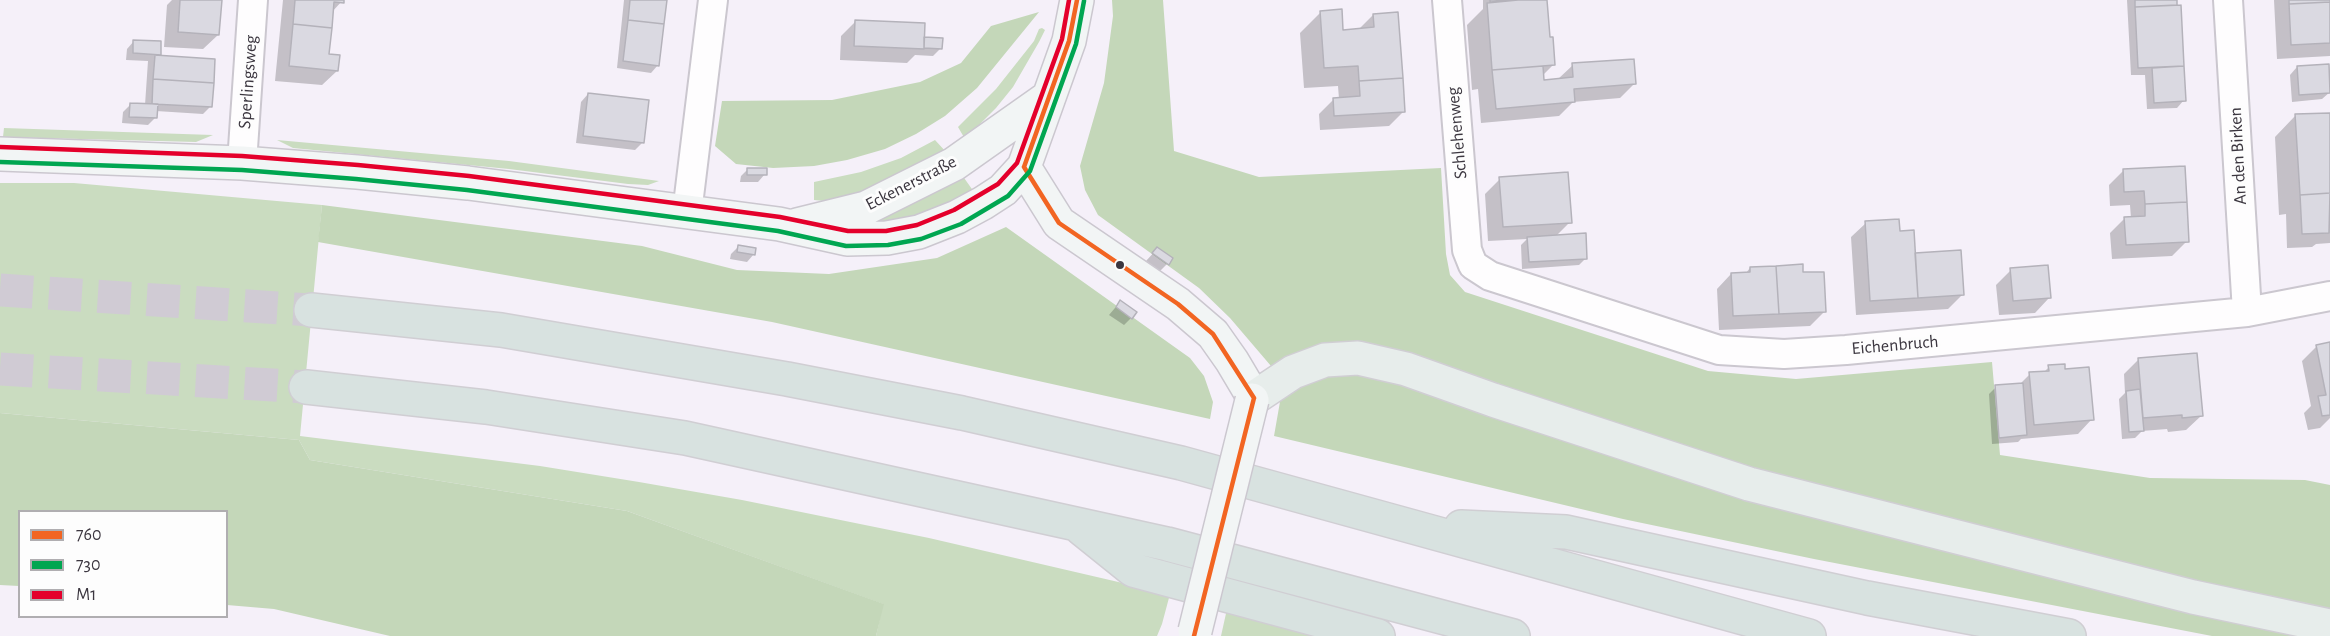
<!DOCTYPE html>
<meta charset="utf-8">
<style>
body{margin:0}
#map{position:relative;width:2330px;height:636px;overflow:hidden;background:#f5f0f9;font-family:"Alegreya Sans",sans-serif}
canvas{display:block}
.legend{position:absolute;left:18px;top:510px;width:210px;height:108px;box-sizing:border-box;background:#fdfdfd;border:2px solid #b0aeb1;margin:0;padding:8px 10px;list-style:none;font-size:18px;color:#3c3740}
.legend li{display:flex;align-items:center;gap:12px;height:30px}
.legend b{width:30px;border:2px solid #b0aeb1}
</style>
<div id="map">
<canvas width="2330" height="636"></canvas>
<ul class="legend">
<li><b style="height:8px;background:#f26522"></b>760</li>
<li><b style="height:8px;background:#00a651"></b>730</li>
<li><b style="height:8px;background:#e4002b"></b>M1</li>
</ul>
</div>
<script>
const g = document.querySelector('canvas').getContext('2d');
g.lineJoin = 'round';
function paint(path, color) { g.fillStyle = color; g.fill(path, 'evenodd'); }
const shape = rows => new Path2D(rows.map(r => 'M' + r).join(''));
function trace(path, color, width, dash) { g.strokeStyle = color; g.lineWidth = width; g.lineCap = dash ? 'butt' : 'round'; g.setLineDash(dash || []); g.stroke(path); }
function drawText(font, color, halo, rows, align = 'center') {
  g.font = font + ' "Alegreya Sans",sans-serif'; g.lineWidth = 6; g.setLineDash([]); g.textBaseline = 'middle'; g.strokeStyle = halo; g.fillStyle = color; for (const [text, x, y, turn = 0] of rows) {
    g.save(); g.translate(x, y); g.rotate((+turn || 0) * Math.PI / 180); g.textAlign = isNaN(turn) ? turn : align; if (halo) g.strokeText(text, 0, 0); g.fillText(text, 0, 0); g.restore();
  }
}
paint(shape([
 [1042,28,1045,30,1039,42,1013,87,996,108,965,139,958,127,996,89,1034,41,1039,29],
 [4,128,123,132,213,135,196,142,3,137],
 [277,140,509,161,659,181,648,185,628,184,509,169,293,148],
 [935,140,947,153,865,192,824,201,814,200,814,182,861,172,901,158],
 [962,175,974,192,927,214,877,224,871,219,924,198],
 [0,183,74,183,322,205,300,436,540,466,639,482,742,500,929,538,1170,594,1162,624,1157,636,876,636,883,604,627,511,310,460,299,440,0,413],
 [1227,609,1328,636,1221,636]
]), '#cadcc0');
paint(shape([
 [1112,0,1163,0,1174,151,1259,177,1441,168,1446,254,1450,275,1465,292,1708,371,1796,379,1992,362,2000,455,2150,478,2305,480,2330,485,2330,636,2212,636,1814,559,1623,519,1274,436,1281,396,1271,366,1230,318,1199,288,1098,215,1085,190,1080,166,1104,83,1113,16],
 [1039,12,977,88,945,116,916,134,885,149,847,160,814,166,773,168,736,164,715,146,722,101,832,100,920,82,961,63,991,26],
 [322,205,642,246,737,270,829,274,937,258,1006,227,1190,358,1204,376,1213,402,1210,419,772,322,318,242],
 [0,413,299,440,310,460,627,511,884,604,876,636,390,636,274,609,227,605,226,512,20,512,19,586,0,585]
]), '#c4d7b9');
paint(shape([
 [172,0,220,0,218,35,203,49,164,47,167,5],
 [283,0,343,0,331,13,327,55,337,71,322,85,275,81],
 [624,0,665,0,658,65,651,73,617,68],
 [1483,0,1545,0,1553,65,1542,76,1543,81,1557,80,1573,65,1635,83,1620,98,1573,102,1559,116,1481,123,1478,89,1472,90,1467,25,1483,9],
 [2127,0,2175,0,2176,6,2179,6,2184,100,2177,108,2147,109,2145,75,2131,75],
 [2274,0,2330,0,2330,56,2277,59],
 [1321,12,1342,31,1358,30,1373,15,1404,111,1389,126,1320,130,1319,114,1334,99,1339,99,1338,86,1304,88,1300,33],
 [856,21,922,41,941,48,933,56,915,55,907,63,840,60,841,36],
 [134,41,160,43,159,57,211,106,203,114,156,111,156,117,148,125,122,123,123,112,130,105,145,105,148,61,126,60,127,49],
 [2297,67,2330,92,2322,99,2292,102,2290,75],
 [588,94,642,143,635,150,576,143,581,102],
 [2330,114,2330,243,2316,244,2312,247,2287,248,2286,214,2279,215,2275,137,2295,116],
 [2184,167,2187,241,2172,256,2112,259,2110,233,2125,218,2131,218,2130,205,2110,206,2109,185,2124,170],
 [748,169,765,174,758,182,740,182,741,176],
 [1500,179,1570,222,1556,236,1586,258,1579,265,1522,269,1521,245,1527,239,1488,241,1485,194],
 [1866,223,1899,232,1914,255,1963,294,1948,309,1856,315,1851,237],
 [738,247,754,254,747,262,730,259,731,254],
 [1157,249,1167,264,1160,271,1146,261],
 [1750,268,1802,274,1825,311,1810,326,1719,330,1717,289,1731,274,1745,274],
 [2011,270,2049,298,2035,313,1999,315,1996,285],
 [1120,302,1131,318,1124,325,1109,315],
 [2330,343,2330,418,2320,428,2308,430,2304,413,2311,406,2302,361,2317,346],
 [2138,360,2201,416,2186,430,2168,432,2167,429,2142,431,2135,438,2122,439,2119,399,2125,393,2124,374],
 [2049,367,2092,419,2078,434,2021,439,2018,442,1992,444,1989,394,1996,387,2019,385,2030,374,2043,373]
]), '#0003');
const building = shape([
 [180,0,222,0,219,35,178,32,180,0],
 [295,0,344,0,344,3,334,2,332,28,293,24,295,0],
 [630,0,667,0,664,24,628,20,630,0],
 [1490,0,1518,0,1490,2,1490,0],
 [1518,0,1547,0,1550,37,1553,37,1555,65,1492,70,1487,3,1518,0],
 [2135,0,2177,0,2177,5,2135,7,2135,0],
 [2289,0,2330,0,2330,2,2289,4,2289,0],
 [2330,2,2330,43,2291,45,2289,4,2330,2],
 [2181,5,2184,66,2138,68,2135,7,2181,5],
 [1342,9,1343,30,1374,27,1373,14,1398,12,1403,78,1359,81,1358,66,1324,68,1320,11,1342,9],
 [628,20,664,24,659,66,623,61,628,20],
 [855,20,925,23,924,49,854,46,855,20],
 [293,24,332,28,329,54,340,55,338,71,289,66,293,24],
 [924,37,943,38,942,49,924,48,924,37],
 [133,40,161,41,161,55,133,53,133,40],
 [155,55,215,59,214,83,153,79,155,55],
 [1634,59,1636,84,1574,89,1575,102,1496,109,1492,70,1543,66,1544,80,1573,77,1572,63,1634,59],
 [2329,64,2330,93,2299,95,2297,66,2329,64],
 [2184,66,2186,101,2154,103,2152,68,2184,66],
 [1403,78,1405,112,1334,116,1333,98,1360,96,1359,81,1403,78],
 [153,79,214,83,212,107,152,104,153,79],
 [588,93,649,100,644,143,583,136,588,93],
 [130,103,158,104,157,118,129,117,130,103],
 [2330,113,2330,193,2300,195,2295,114,2330,113],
 [2185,166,2187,202,2145,204,2144,191,2124,192,2123,169,2185,166],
 [747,168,767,168,767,175,747,175,747,168],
 [1568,172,1572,223,1503,227,1499,177,1568,172],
 [2330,193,2329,233,2302,234,2300,195,2330,193],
 [2187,202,2189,242,2126,245,2124,217,2145,216,2145,204,2187,202],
 [1899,219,1900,231,1914,230,1918,298,1870,301,1865,221,1899,219],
 [1586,233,1587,259,1529,262,1527,237,1586,233],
 [738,245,756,248,755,255,737,252,738,245],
 [1157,247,1173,258,1169,265,1152,253,1157,247],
 [1961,250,1964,295,1918,298,1915,253,1961,250],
 [1803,264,1803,272,1824,272,1826,312,1779,314,1776,266,1803,264],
 [2048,265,2051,298,2013,301,2010,268,2048,265],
 [1776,266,1779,314,1733,316,1731,273,1750,272,1750,267,1776,266],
 [1120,300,1137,312,1132,319,1116,307,1120,300],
 [2330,342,2330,415,2322,416,2318,396,2326,395,2316,345,2330,342],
 [2197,353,2203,416,2182,418,2182,415,2143,418,2138,358,2197,353],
 [2065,364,2065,369,2089,367,2094,420,2034,425,2029,372,2049,371,2048,365,2065,364],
 [2023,383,2027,435,1999,438,1995,385,2023,383],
 [2140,389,2144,431,2129,432,2126,391,2140,389]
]);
paint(building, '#dad9e1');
trace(building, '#b4b2ba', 1.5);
trace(shape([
 [0,290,311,310],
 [0,369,306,387]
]), '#d0cbd4', 33, [33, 16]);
const street = shape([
 [1447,0,1467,250,1473,265,1490,276,1719,350,1784,354,1846,350,2247,312,2330,296],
 [2228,0,2247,312],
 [242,163,253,0],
 [687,213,713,0]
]);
const secondary = shape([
 [0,154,242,163,357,172,468,183,779,224,847,239,887,238,919,232,957,217,983,203,1003,190,1024,167,1069,41,1077,0],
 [1024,167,1059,223,1178,304,1213,334,1232,361,1254,398,1252,400],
 [797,225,866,208,954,164,1049,97]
]);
const primary = shape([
 [1254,398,1293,372,1325,360,1358,358,1406,369,1493,400,1749,484,2193,597,2330,626]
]);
const highway = shape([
 [311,310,501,330,787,379,962,413,1181,463,1809,636],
 [306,387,486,407,685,438,1167,544,1513,636],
 [1461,527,1566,532,1867,598,2069,636],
 [1082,529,1133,570,1378,636]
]);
trace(street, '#cbc7cf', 32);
trace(secondary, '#cbc7cf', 36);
trace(primary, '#d0ced3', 36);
trace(highway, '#d0ced3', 36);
trace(street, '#fefdfe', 28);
trace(secondary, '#f2f5f5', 33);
trace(primary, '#e7edeb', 33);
trace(highway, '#d8e2e0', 33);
const secondaryBridge = shape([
 [1195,631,1252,400]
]);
trace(secondaryBridge, '#cbc7cf', 36, []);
trace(secondaryBridge, '#f2f5f5', 33);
trace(shape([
 [1024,167,1059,223,1178,304,1213,334,1254,398],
 [1024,167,1069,41,1077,0],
 [1194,636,1254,398]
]), '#f26522', 4.5);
trace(shape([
 [0,162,242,170,356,179,467,190,778,231,846,246,888,245,921,239,961,224,1008,196,1030,171,1076,44,1084,1]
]), '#00a651', 4.5);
trace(shape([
 [0,147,242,156,358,165,469,176,780,217,848,231,886,231,917,225,954,210,998,184,1017,163,1062,39,1069,0]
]), '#e4002b', 4.5);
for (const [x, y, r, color] of [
 [1120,265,5,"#3c3740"]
]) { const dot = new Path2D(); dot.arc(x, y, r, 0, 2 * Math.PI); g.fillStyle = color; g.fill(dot); trace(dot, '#fdfdfd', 2); }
drawText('18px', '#3c3740', '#fdfdfd', [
 ["Sperlingsweg",248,82,-86],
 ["Schlehenweg",1457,133,-95],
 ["An den Birken",2238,156,-93],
 ["Eckenerstraße",911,183,-27],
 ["Eichenbruch",1895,345,-5]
]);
</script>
